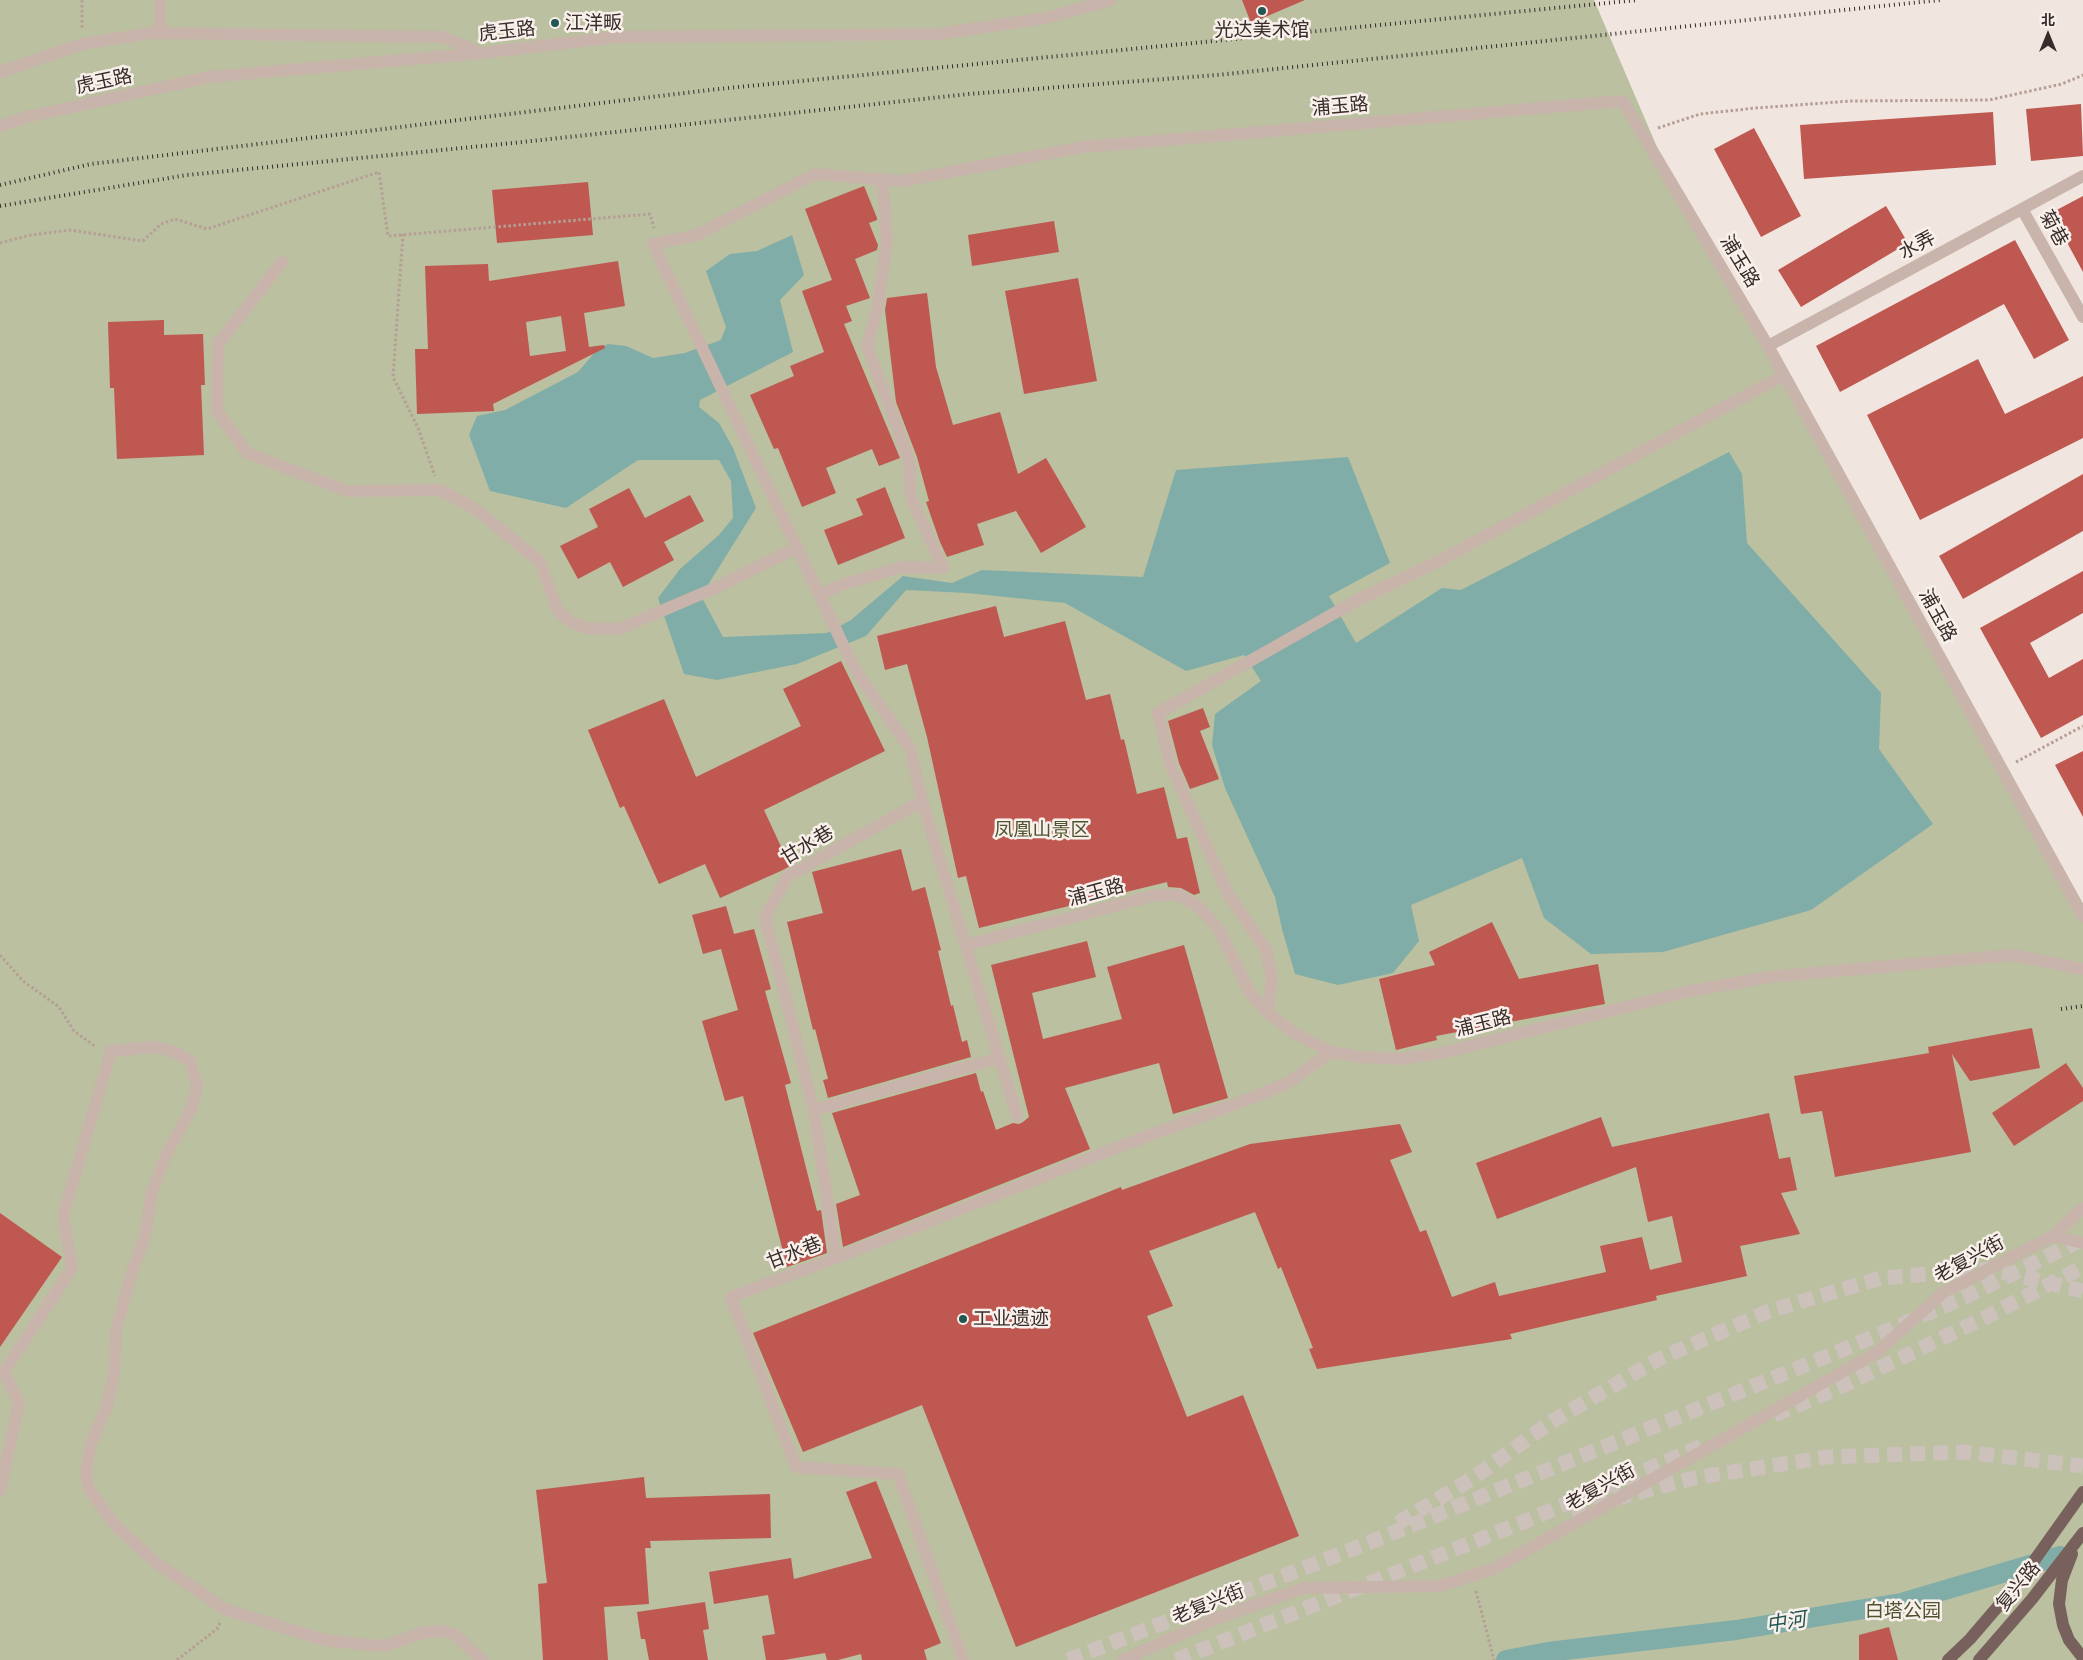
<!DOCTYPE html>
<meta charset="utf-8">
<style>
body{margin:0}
#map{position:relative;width:2083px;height:1660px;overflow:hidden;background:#f1e6df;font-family:"Exo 2","Noto Sans SC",sans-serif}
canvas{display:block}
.north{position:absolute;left:2023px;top:10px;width:50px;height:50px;-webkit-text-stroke:4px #f9f0eb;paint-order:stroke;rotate:0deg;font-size:14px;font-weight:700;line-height:20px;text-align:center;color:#372c2a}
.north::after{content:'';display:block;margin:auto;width:18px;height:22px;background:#372c2a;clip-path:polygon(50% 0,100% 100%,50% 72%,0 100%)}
</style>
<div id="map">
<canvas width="2083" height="1660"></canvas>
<div class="north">北</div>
</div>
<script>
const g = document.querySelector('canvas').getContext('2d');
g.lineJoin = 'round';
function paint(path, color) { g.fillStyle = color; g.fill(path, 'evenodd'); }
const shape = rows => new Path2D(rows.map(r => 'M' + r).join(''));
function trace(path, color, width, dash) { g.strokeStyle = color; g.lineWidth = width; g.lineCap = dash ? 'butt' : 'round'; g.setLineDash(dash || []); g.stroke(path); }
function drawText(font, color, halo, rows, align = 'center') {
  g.font = font + ' "Exo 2","Noto Sans SC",sans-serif'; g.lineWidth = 5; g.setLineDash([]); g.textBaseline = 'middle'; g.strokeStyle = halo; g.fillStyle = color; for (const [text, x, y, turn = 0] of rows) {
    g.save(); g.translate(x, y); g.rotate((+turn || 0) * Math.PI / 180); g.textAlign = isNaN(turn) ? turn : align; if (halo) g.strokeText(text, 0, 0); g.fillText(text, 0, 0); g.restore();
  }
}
paint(shape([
 [0,0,1594,0,1663,161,2083,904,2083,1660,0,1660]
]), '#bac0a0');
paint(shape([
 [792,235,804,275,780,300,793,352,700,400,699,407,719,423,733,448,756,508,701,596,723,637,827,633,851,620,903,576,952,583,982,570,1143,577,1176,470,1348,457,1390,563,1329,596,1356,643,1442,588,1461,590,1729,452,1742,474,1747,543,1881,693,1879,749,1933,824,1811,910,1663,952,1591,954,1544,918,1522,858,1411,905,1419,941,1393,973,1338,985,1295,974,1282,929,1275,897,1225,788,1212,745,1215,714,1261,681,1244,655,1186,671,1065,603,967,593,906,590,866,636,797,664,717,680,684,674,658,598,680,569,719,535,733,518,731,481,719,460,638,460,566,508,490,491,469,435,477,416,505,410,578,372,596,351,608,344,626,346,653,358,685,353,721,340,726,327,706,271,730,254,757,251]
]), '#80ada7');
trace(shape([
 [1506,1660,1548,1652,1736,1630,1901,1603,2060,1556]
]), '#80ada7', 20);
paint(shape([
 [1242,0,1305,0,1251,23],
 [2081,104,2083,156,2031,161,2026,109],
 [1993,112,1996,165,1804,179,1800,125],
 [1754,128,1801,216,1761,237,1714,149],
 [588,182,593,235,497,243,492,190],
 [864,186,877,218,877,220,869,223,878,245,877,250,855,259,870,298,846,306,852,321,844,324,900,458,879,466,872,449,826,468,836,493,802,507,778,448,774,449,750,395,794,376,790,366,824,352,802,291,832,280,805,209],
 [2083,196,2083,272,2051,213],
 [1886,206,1908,243,1801,307,1778,270],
 [1054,221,1059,252,972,266,968,235],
 [2015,240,2069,340,2034,359,2004,304,1840,392,1816,346],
 [618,261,625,306,584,313,589,347,604,345,605,348,493,404,494,411,417,414,415,349,428,349,425,266,488,264,489,281],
 [561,316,566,351,530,356,526,322],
 [1078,278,1097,381,1024,394,1005,291],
 [927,293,936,367,953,425,1000,412,1018,474,1046,458,1086,527,1041,553,1016,511,977,524,984,545,947,557,940,542,926,502,929,501,917,457,896,402,885,310,887,298],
 [164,320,164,335,203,334,205,385,201,385,204,455,117,459,114,388,110,388,108,322],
 [1978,359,2005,414,2083,376,2083,438,1920,520,1867,415],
 [2083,474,2083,531,1963,599,1939,556],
 [885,487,905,538,838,565,824,530,863,515,856,499],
 [629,488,645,518,690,495,704,521,664,542,674,560,623,587,610,562,578,579,560,546,598,527,589,509],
 [2083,571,2083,613,2030,643,2049,678,2083,659,2083,715,2041,738,1980,628],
 [996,606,1004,637,1065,621,1086,700,1110,694,1121,740,1124,739,1137,794,1164,787,1177,839,1187,837,1200,893,1194,895,1181,888,1168,887,1167,882,979,928,966,876,958,878,927,737,907,664,885,670,877,636],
 [841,661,885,751,764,810,790,866,783,870,720,898,705,864,659,884,624,806,620,808,588,730,664,699,696,777,801,726,783,689],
 [1203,708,1210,727,1200,731,1219,779,1190,789,1179,763,1168,721],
 [2083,751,2083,817,2055,765],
 [901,849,912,891,925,887,941,950,938,951,951,1006,953,1005,962,1042,967,1040,971,1057,828,1098,823,1080,828,1079,815,1029,813,1030,787,922,823,913,812,872],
 [726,906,734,934,754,929,771,989,765,991,791,1083,785,1085,817,1211,821,1210,827,1253,787,1267,743,1096,725,1101,702,1021,738,1010,721,949,703,954,692,915],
 [1492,922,1519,979,1598,964,1605,1004,1436,1036,1437,1040,1396,1050,1379,979,1435,965,1429,952],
 [1087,941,1096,977,1032,993,1043,1039,1122,1019,1107,967,1184,945,1228,1098,1173,1114,1159,1063,1065,1088,1090,1149,843,1247,836,1204,860,1195,832,1113,976,1073,981,1092,983,1091,996,1130,1013,1123,1019,1124,1023,1122,1029,1117,991,965],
 [2032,1028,2040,1068,1970,1081,1952,1054,1971,1152,1835,1177,1822,1111,1801,1114,1794,1076,1929,1053,1928,1047],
 [2066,1063,2083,1088,2083,1101,2014,1146,1992,1113],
 [1769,1113,1779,1159,1790,1157,1797,1190,1781,1193,1800,1234,1740,1246,1747,1276,1656,1296,1657,1300,1510,1334,1512,1339,1317,1369,1309,1349,1313,1348,1281,1267,1278,1269,1255,1212,1149,1251,1173,1306,1147,1316,1187,1417,1243,1395,1299,1536,1016,1647,922,1405,803,1452,753,1333,1121,1187,1122,1190,1250,1144,1400,1124,1412,1152,1390,1160,1420,1232,1426,1230,1452,1297,1495,1282,1499,1296,1606,1272,1600,1246,1642,1237,1650,1270,1682,1262,1672,1216,1648,1222,1636,1167,1497,1219,1476,1163,1601,1117,1612,1147],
 [0,1213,62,1257,0,1347],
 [644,1477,646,1498,770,1494,771,1538,650,1541,651,1548,645,1548,649,1604,604,1607,608,1660,543,1660,538,1584,547,1583,536,1490],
 [876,1481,941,1643,924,1650,927,1660,862,1660,861,1654,838,1660,827,1660,825,1653,784,1660,766,1660,762,1636,775,1634,768,1595,714,1604,709,1572,791,1558,794,1579,872,1558,846,1492],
 [705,1602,709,1629,703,1630,708,1660,649,1660,645,1639,641,1639,637,1612],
 [1889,1627,1898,1660,1859,1660,1859,1635]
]), '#be5850');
trace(shape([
 [1774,1415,1832,1391,1986,1317,2083,1267],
 [1571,1510,1694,1478,1827,1457,1965,1452,2083,1466],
 [1398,1523,1473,1478,1551,1422,1659,1359,1769,1311,1881,1278,1990,1269,2083,1291],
 [1068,1660,1358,1547,1835,1353,1963,1298,2083,1239],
 [1176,1660,1521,1523,1707,1444]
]), '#ccc1bb', 15, [15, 8]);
trace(shape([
 [82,0,82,29],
 [1658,128,1700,114,1756,108,1851,101,1989,100,2062,84,2083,75],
 [403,234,393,377,418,428,435,476],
 [0,243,31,235,70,230,143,241,161,224,175,219,207,229,379,172,388,236,650,214,654,228],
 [2016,762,2083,726],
 [0,955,23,981,59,1007,74,1031,96,1047],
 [1476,1591,1494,1660],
 [177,1660,217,1629,220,1623]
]), '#b59e96', 3, [2.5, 2.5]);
trace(shape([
 [160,0,160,33],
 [0,72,82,44,151,33,443,37,479,52],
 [0,126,27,117,209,77,481,53,617,37,938,34,1046,18,1111,0],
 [2022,209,2083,317],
 [282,262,218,344,217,411,247,453,347,491,440,490,477,510,540,562,558,611,571,622,586,628,619,629,713,589,798,547],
 [1768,346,2083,176],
 [821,595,840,585,902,567,943,568,911,498,909,460,867,346,878,306,887,239,882,179],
 [922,801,788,876,765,917,814,1110,836,1258,731,1297,796,1467,898,1474,963,1660],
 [966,945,1156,895,1178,895,1198,906,1218,928,1250,993,1267,1012,1294,1033,1331,1052,1362,1057,1398,1059,1442,1053,1685,992,1769,977,2013,955,2083,969],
 [1267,1012,1272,981,1266,950,1228,894,1171,766,1158,713,1356,601,1439,561,1784,375],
 [814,1110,999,1058],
 [1017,1116,922,801,910,748,860,677,846,651,653,244,697,235,815,174,902,181,1083,147,1623,101,1768,346,2083,916],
 [2053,1236,2083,1243],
 [836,1258,1126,1144,1257,1096,1289,1082,1331,1052],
 [0,1491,19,1402,4,1372,72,1268,63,1216,111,1051,154,1047,173,1051,190,1061,197,1086,192,1107,166,1155,152,1192,145,1236,131,1275,116,1330,114,1374,107,1406,90,1446,86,1472,89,1489,115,1525,154,1561,226,1610,325,1640,368,1645,385,1646,422,1633,442,1631,454,1634,482,1660],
 [1123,1660,1215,1619,1304,1588,1439,1586,1493,1569,1876,1353,1944,1292,2053,1236,2083,1208]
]), '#c9b4ab', 12);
trace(shape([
 [2072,1554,2062,1580,2059,1604,2063,1625,2069,1640,2083,1658],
 [1948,1660,1970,1639,2019,1582,2083,1492],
 [1979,1660,2032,1599,2083,1533]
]), '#78615c', 12);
trace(shape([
 [0,185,91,164,718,89,1638,0],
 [0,206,187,175,513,143,969,94,1217,75,1940,0],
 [2061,1009,2083,1006]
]), '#372c2a', 4, [1, 4]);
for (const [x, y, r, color] of [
 [1262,11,5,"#225651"],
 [555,23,5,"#225651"],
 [963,1319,5,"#225651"]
]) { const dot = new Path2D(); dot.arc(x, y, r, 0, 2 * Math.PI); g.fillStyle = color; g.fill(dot); trace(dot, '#f9f0eb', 2); }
drawText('19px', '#372c2a', '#f9f0eb', [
 ["江洋畈",565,23],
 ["光达美术馆",1262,30,"center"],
 ["工业遗迹",973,1319]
], 'left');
drawText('19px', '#372c2a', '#f9f0eb', [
 ["虎玉路",507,31,-6],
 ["虎玉路",104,81,-12],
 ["浦玉路",1340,106,-5],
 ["菊巷",2054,228,61],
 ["水弄",1917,245,-28],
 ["浦玉路",1740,261,59],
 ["浦玉路",1938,615,61],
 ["甘水巷",807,845,-31],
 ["浦玉路",1096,892,-15],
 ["浦玉路",1483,1023,-14],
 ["甘水巷",794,1253,-21],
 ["老复兴街",1969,1259,-29],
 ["老复兴街",1600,1487,-29],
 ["复兴路",2018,1586,-51],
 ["老复兴街",1208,1604,-22]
]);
drawText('19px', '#4d542f', '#f9f0eb', [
 ["凤凰山景区",1042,830],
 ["白塔公园",1903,1611]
]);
drawText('italic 20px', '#225651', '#f9f0eb', [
 ["中河",1786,1622,-9]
]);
</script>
